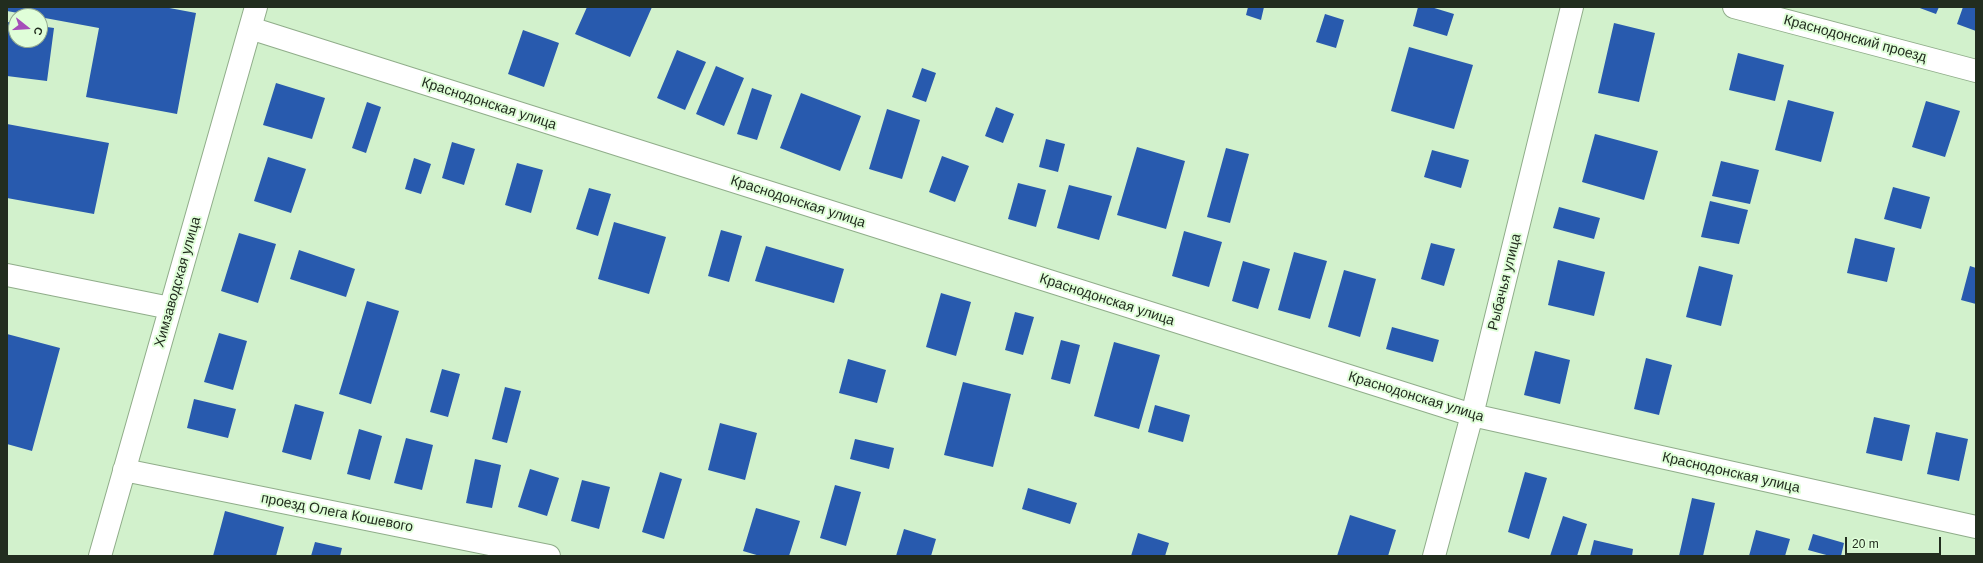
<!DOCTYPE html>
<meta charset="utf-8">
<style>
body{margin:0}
#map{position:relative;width:1983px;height:563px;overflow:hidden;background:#d2f1cc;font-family:Helvetica,sans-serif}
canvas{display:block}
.frame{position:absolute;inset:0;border:8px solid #222d1f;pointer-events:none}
.north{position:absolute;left:8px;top:8px;width:40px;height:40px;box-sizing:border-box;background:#e0fed9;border:1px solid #94aa8f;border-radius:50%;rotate:107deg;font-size:11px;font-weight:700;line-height:16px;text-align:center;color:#222d1f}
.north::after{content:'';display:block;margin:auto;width:14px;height:18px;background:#a64db9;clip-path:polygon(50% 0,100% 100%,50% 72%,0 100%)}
.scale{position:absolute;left:1845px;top:537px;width:96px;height:18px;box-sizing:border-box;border:2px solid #222d1f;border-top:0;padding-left:5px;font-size:12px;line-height:14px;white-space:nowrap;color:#222d1f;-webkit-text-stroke:3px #e0fed9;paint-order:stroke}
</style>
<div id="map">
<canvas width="1983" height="563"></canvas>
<div class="frame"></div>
<div class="north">С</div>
<div class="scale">20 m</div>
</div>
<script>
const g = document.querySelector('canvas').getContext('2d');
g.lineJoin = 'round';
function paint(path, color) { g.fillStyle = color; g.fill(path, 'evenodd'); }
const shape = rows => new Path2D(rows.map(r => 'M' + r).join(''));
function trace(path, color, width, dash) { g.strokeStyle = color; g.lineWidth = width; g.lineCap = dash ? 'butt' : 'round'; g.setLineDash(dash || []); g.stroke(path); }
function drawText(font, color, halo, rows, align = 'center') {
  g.font = font + ' Helvetica,sans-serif'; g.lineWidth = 4; g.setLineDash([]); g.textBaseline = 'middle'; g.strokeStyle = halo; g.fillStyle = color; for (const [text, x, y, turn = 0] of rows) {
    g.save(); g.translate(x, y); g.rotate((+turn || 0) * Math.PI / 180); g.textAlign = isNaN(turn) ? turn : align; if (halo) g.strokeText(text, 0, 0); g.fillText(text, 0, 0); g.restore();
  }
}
paint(shape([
 [7,7,164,7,196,13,177,114,86,97,99,28,7,11],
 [587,7,652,7,630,57,575,34],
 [1248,7,1264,7,1261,20,1246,15],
 [1418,7,1431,7,1454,14,1447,36,1413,26],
 [1917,7,1939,7,1936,14],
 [1963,7,1976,7,1976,31,1957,24],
 [1325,14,1344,20,1336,48,1316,42],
 [7,22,16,23,16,40,40,40,40,26,54,28,47,81,7,76],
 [1614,23,1655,33,1639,102,1598,93],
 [523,30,559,43,544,87,508,74],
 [1409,47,1473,65,1454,129,1391,111],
 [677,50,706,62,685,110,657,98],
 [1738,53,1784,65,1775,101,1729,90],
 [716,66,744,78,724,126,696,114],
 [922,68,936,73,926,102,912,97],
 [276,83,325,98,312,139,263,125],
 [752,88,772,95,757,140,737,134],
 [801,93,861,116,840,171,780,148],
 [1788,100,1834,112,1821,162,1775,150],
 [1926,101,1960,111,1945,157,1912,147],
 [367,102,381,107,366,153,352,148],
 [996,107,1014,114,1003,143,985,136],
 [887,109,920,120,902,179,869,169],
 [7,124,109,143,94,214,7,198],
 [1595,134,1658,151,1644,200,1582,182],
 [1046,139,1065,144,1058,172,1039,167],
 [452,142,475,149,464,185,442,178],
 [1137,147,1185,161,1166,229,1117,215],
 [1226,148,1249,154,1230,223,1207,217],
 [1432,150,1469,160,1461,188,1424,177],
 [942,156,969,166,955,202,929,192],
 [268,157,306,169,291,213,254,201],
 [414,158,431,164,421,194,405,189],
 [1721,161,1759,170,1750,204,1712,196],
 [517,163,543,170,531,213,505,205],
 [1018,183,1046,190,1036,227,1008,219],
 [1069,185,1112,196,1099,240,1057,228],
 [1893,187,1930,197,1921,229,1884,219],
 [589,188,611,194,598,236,576,229],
 [1710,201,1748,210,1739,244,1701,237],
 [1559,207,1600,218,1594,239,1553,228],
 [614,222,666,237,649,294,598,279],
 [721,230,742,236,729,282,708,276],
 [1184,231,1222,242,1209,287,1172,276],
 [239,233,276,244,258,303,221,291],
 [1855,238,1895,248,1887,282,1847,273],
 [1431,243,1455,249,1444,286,1421,279],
 [766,246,844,269,834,303,755,281],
 [299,250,355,269,346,297,290,279],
 [1294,252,1327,261,1310,319,1278,310],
 [1558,260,1605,272,1594,316,1548,305],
 [1243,261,1270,269,1258,309,1232,301],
 [1699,266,1733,275,1721,326,1686,317],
 [1970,266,1976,268,1976,304,1961,300],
 [1344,270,1376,279,1360,337,1328,327],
 [941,293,971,302,956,356,926,347],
 [367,301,399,311,371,404,339,394],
 [1015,312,1034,317,1023,355,1005,350],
 [1392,327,1439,340,1433,362,1386,349],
 [219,333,247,341,233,390,204,382],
 [7,334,60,348,32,451,7,444],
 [1061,340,1080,345,1070,384,1051,379],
 [1114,342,1160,355,1139,429,1094,416],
 [1535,351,1570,360,1560,404,1524,395],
 [1646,358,1672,365,1659,415,1634,409],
 [848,359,886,370,877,403,839,393],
 [442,369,460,374,448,417,430,412],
 [963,382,1011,394,993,467,944,455],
 [505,387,521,391,507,443,492,439],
 [194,399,236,409,228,438,187,428],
 [295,404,324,412,311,460,282,452],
 [1155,405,1190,415,1183,442,1148,432],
 [1874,417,1910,425,1902,461,1866,453],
 [720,423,757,433,745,480,708,470],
 [359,429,382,436,370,480,347,474],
 [1936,432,1968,439,1959,481,1927,474],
 [406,438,433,445,422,490,394,483],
 [855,439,894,448,889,469,850,459],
 [475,459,501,465,492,508,466,503],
 [530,469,559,478,547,516,518,507],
 [660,472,682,479,664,539,642,532],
 [1525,472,1547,478,1529,539,1508,532],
 [582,480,610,487,599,529,571,521],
 [835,485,861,492,846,546,820,538],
 [1028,488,1077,503,1070,524,1022,509],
 [1692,498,1715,503,1703,556,1679,556],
 [756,508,800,521,789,556,760,556,743,551],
 [225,511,284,527,276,556,213,556],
 [1350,515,1396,530,1388,556,1337,556],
 [1563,516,1587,524,1577,556,1550,556],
 [904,529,936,539,931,556,896,556],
 [1756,530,1790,539,1785,556,1749,556],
 [1138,533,1169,543,1165,556,1131,556],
 [1813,534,1844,543,1841,556,1830,556,1808,550],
 [1594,540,1633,549,1632,556,1590,556],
 [315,542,342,548,340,556,311,556]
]), '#285aae');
const minor = shape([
 [1734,7,1976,71],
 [250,28,1472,415,1976,527],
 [7,275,170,308],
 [124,470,549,556],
 [100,556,256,7],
 [1434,556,1472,415,1572,7]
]);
trace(minor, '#90ad8a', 24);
trace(minor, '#fff', 22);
drawText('14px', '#222d1f', '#e0fed9', [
 ["Краснодонский проезд",1855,39,15],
 ["Краснодонская улица",489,104,18],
 ["Краснодонская улица",798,202,18],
 ["Химзаводская улица",178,282,-74],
 ["Рыбачья улица",1505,282,-76],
 ["Краснодонская улица",1107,300,18],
 ["Краснодонская улица",1416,397,17],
 ["Краснодонская улица",1731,473,13],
 ["проезд Олега Кошевого",337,513,11]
]);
</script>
